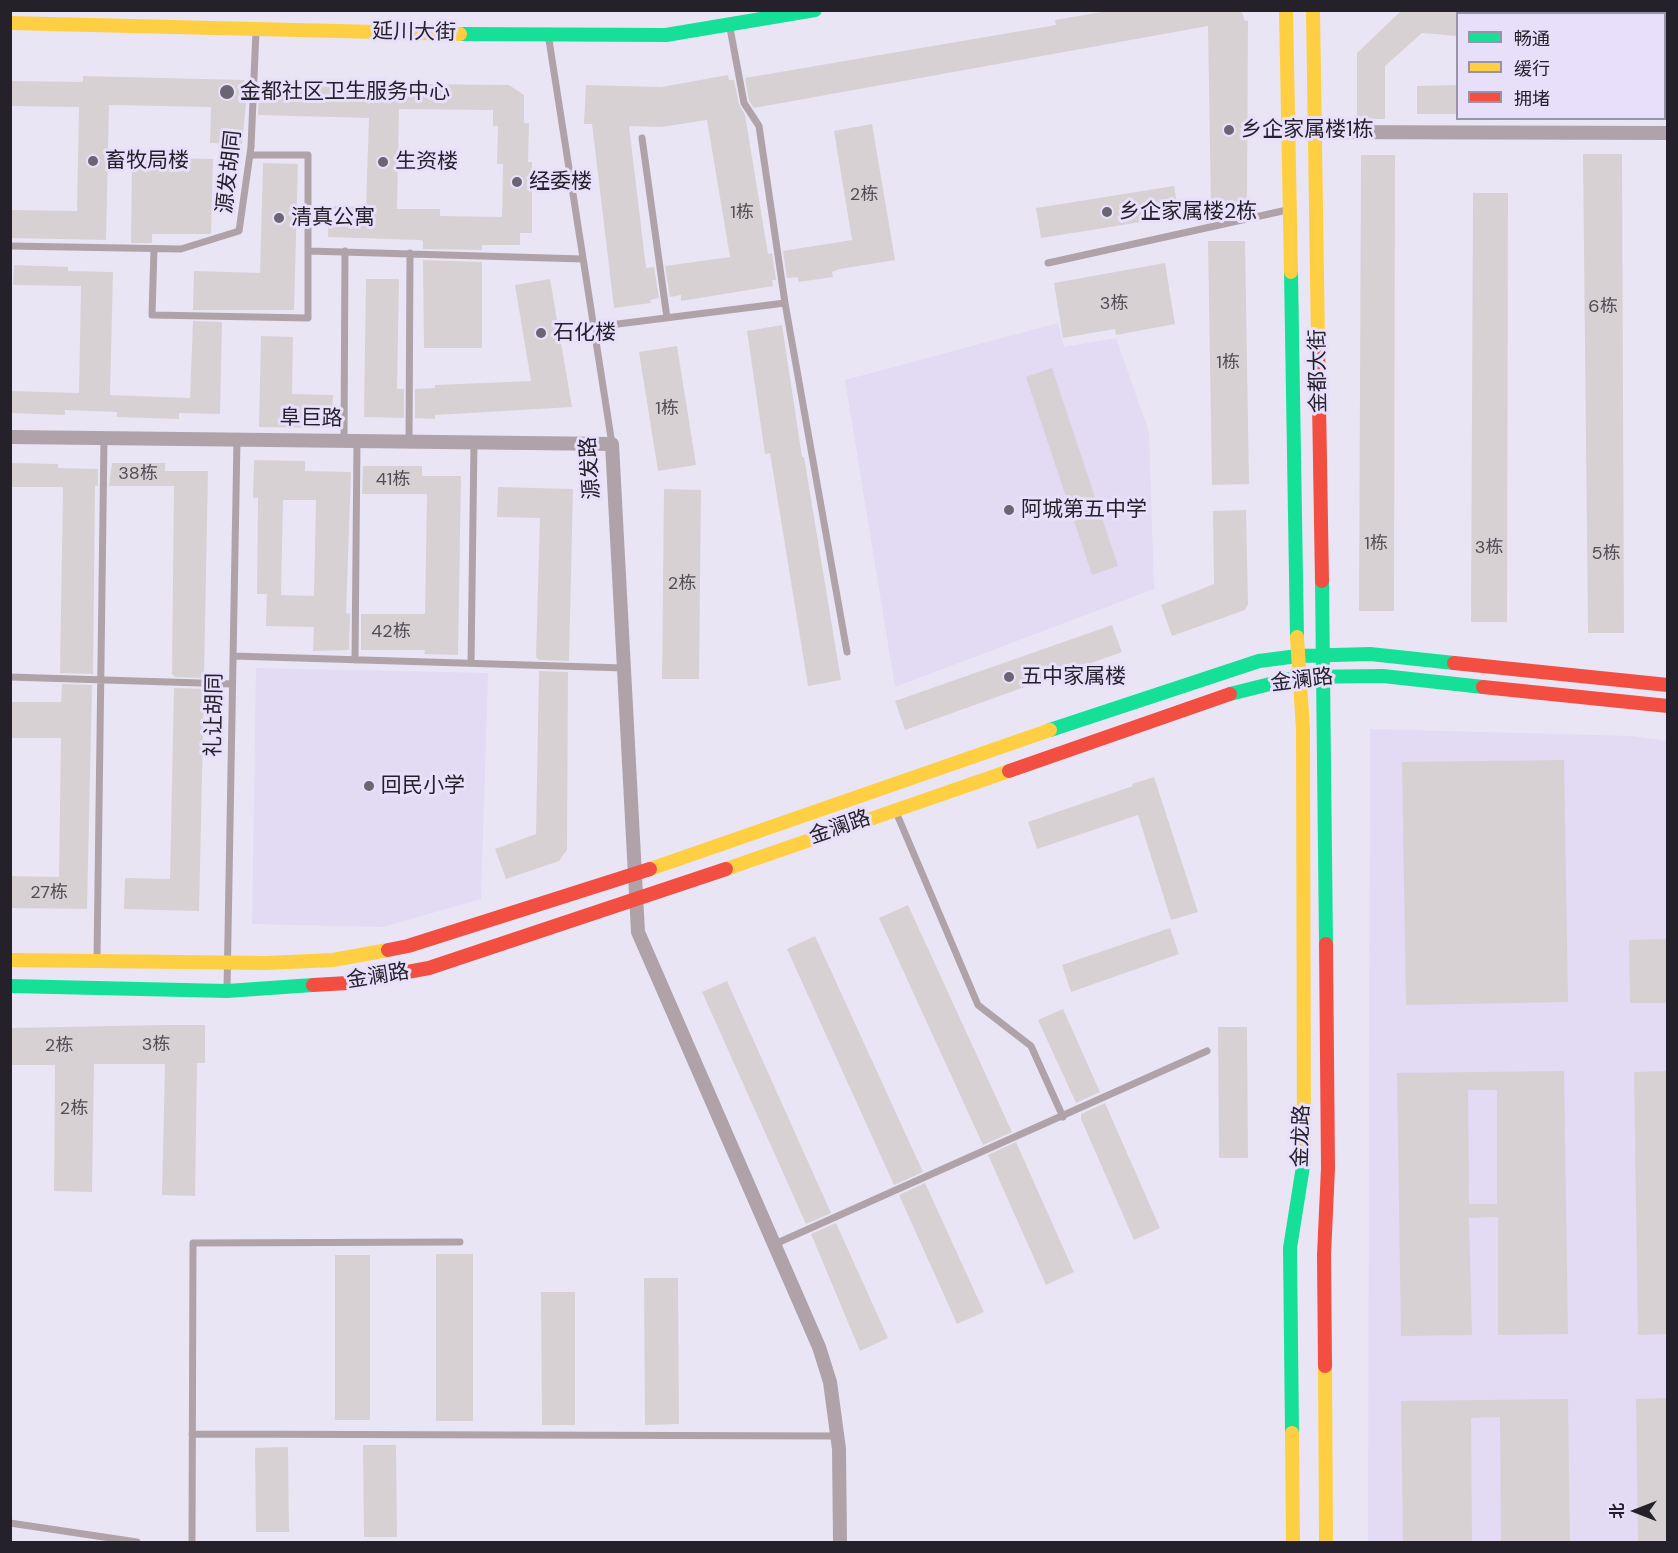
<!DOCTYPE html>
<meta charset="utf-8">
<style>
body{margin:0}
#map{position:relative;width:1678px;height:1553px;overflow:hidden;background:#eae5f5;font-family:"DM Sans","Noto Sans SC",sans-serif}
canvas{display:block}
.frame{position:absolute;inset:0;border:12px solid #24212b;pointer-events:none}
.legend{position:absolute;left:1456px;top:12px;width:210px;height:108px;box-sizing:border-box;background:#e8dffb;border:2px solid #9a93a8;margin:0;padding:8px 10px;list-style:none;font-size:18px;color:#24212b}
.legend li{display:flex;align-items:center;gap:12px;height:30px}
.legend b{width:30px;border:2px solid #9a93a8}
.north{position:absolute;left:1606px;top:1481px;width:60px;height:60px;-webkit-text-stroke:4px #e8dffb;paint-order:stroke;rotate:270deg;font-size:16px;font-weight:700;line-height:24px;text-align:center;color:#24212b}
.north::after{content:'';display:block;margin:auto;width:21px;height:27px;background:#24212b;clip-path:polygon(50% 0,100% 100%,50% 72%,0 100%)}
</style>
<div id="map">
<canvas width="1678" height="1553"></canvas>
<div class="frame"></div>
<ul class="legend">
<li><b style="height:8px;background:#16e098"></b>畅通</li>
<li><b style="height:8px;background:#ffcf43"></b>缓行</li>
<li><b style="height:8px;background:#f24e42"></b>拥堵</li>
</ul>
<div class="north">北</div>
</div>
<script>
const g = document.querySelector('canvas').getContext('2d');
g.lineJoin = 'round';
function paint(path, color) { g.fillStyle = color; g.fill(path, 'evenodd'); }
const shape = rows => new Path2D(rows.map(r => 'M' + r).join(''));
function trace(path, color, width, dash) { g.strokeStyle = color; g.lineWidth = width; g.lineCap = dash ? 'butt' : 'round'; g.setLineDash(dash || []); g.stroke(path); }
function drawText(font, color, halo, rows, align = 'center') {
  g.font = font + ' "DM Sans","Noto Sans SC",sans-serif'; g.lineWidth = 6; g.setLineDash([]); g.textBaseline = 'middle'; g.strokeStyle = halo; g.fillStyle = color; for (const [text, x, y, turn = 0] of rows) {
    g.save(); g.translate(x, y); g.rotate((+turn || 0) * Math.PI / 180); g.textAlign = isNaN(turn) ? turn : align; if (halo) g.strokeText(text, 0, 0); g.fillText(text, 0, 0); g.restore();
  }
}
paint(shape([
 [1058,323,1064,347,1116,338,1149,432,1154,589,895,687,845,380],
 [256,668,488,673,481,899,383,927,252,924],
 [1370,729,1632,736,1667,741,1667,1542,1368,1542]
]), '#e3daf4');
paint(shape([
 [1113,10,1241,10,1245,21,1248,21,1247,209,1211,209,1208,26,754,108,749,101,745,78,1056,25,1055,20],
 [1402,10,1458,10,1458,36,1422,33,1385,66,1385,119,1357,119,1357,53],
 [728,75,729,80,734,80,739,104,745,115,768,254,772,253,776,280,772,280,773,286,681,301,681,295,670,297,665,266,730,257,707,120,661,127,629,126,646,268,654,267,659,298,650,300,651,303,614,308,592,124,584,124,586,85,661,87],
 [83,76,244,80,244,84,248,84,242,144,210,143,211,107,109,105,106,240,10,238,10,210,77,211,79,107,10,106,10,81,83,82],
 [415,84,509,85,524,95,524,123,529,123,528,162,532,162,532,233,520,233,520,245,482,245,482,250,423,249,423,241,420,240,328,237,329,206,366,207,369,118,258,115,259,85,415,89],
 [399,109,493,110,493,126,498,126,497,164,503,164,502,217,440,216,440,209,397,209],
 [1458,85,1458,114,1417,114,1417,86],
 [872,124,895,260,840,269,832,272,833,277,799,282,798,277,787,278,783,251,852,240,834,131],
 [1583,154,1622,154,1624,633,1588,633],
 [1361,155,1395,155,1394,611,1359,611],
 [132,157,213,159,211,234,152,234,152,243,131,243],
 [263,163,298,164,294,310,193,310,194,271,260,273],
 [1174,186,1179,216,1041,238,1036,208],
 [1473,193,1508,193,1507,622,1471,622],
 [1208,241,1245,241,1249,484,1212,485],
 [423,260,482,262,482,348,424,348],
 [1165,263,1175,324,1116,335,1115,329,1063,338,1054,283],
 [14,265,68,267,68,271,113,272,110,395,190,398,193,321,222,322,220,414,179,413,179,419,117,417,117,412,65,410,65,415,10,413,10,391,79,393,81,286,13,285],
 [366,279,399,279,397,389,404,389,404,418,364,417],
 [550,279,572,407,435,415,435,419,415,418,415,389,435,388,435,385,531,381,515,285],
 [782,325,802,457,804,457,841,680,808,686,770,453,765,454,747,331],
 [261,336,293,337,292,394,333,395,332,428,259,427],
 [677,346,696,465,658,471,639,352],
 [1052,368,1118,566,1092,575,1026,377],
 [254,460,305,461,305,471,351,472,346,613,350,614,349,650,313,651,314,627,266,626,267,594,257,594,258,498,253,498],
 [283,500,316,500,314,596,281,595],
 [10,463,58,464,58,468,98,469,98,486,95,486,93,674,60,673,63,487,10,487],
 [112,463,165,463,165,471,208,471,204,678,175,677,172,674,174,486,109,486],
 [363,466,422,466,422,476,461,476,458,655,424,654,425,650,361,650,361,614,425,614,427,494,362,494],
 [498,487,573,489,569,661,539,660,536,657,540,518,497,517],
 [664,489,701,490,699,679,662,679],
 [1246,510,1248,604,1245,610,1172,636,1161,605,1214,584,1213,511],
 [1112,625,1122,652,905,730,895,701],
 [539,671,568,672,567,850,559,861,506,879,495,849,536,834],
 [62,684,92,685,87,909,10,908,10,876,59,877,61,738,10,738,10,702,61,702],
 [174,688,204,689,199,911,124,909,125,878,170,879],
 [1564,760,1568,1002,1406,1005,1402,762],
 [1154,777,1198,912,1171,920,1138,815,1037,849,1028,822,1133,786,1132,784],
 [908,905,1012,1132,983,1145,879,918],
 [1170,928,1179,954,1071,992,1062,965],
 [815,936,923,1172,894,1185,787,949],
 [1668,939,1668,1003,1630,1003,1629,940],
 [727,981,831,1213,806,1224,702,992],
 [1063,1009,1100,1092,1076,1103,1038,1020],
 [165,1025,205,1025,205,1063,197,1063,195,1196,162,1195,165,1064,94,1064,92,1192,54,1191,55,1065,10,1065,10,1028],
 [1218,1027,1247,1027,1248,1158,1219,1158],
 [1564,1071,1568,1334,1498,1335,1498,1217,1469,1218,1472,1335,1401,1336,1397,1073],
 [1468,1090,1497,1090,1497,1204,1469,1204],
 [1668,1071,1668,1334,1638,1335,1634,1072],
 [1105,1103,1160,1228,1134,1240,1081,1119,1081,1114],
 [1016,1142,1074,1272,1046,1285,988,1155],
 [925,1183,984,1312,957,1324,899,1195],
 [836,1223,888,1338,860,1351,811,1234],
 [436,1254,473,1254,473,1421,436,1421],
 [335,1255,370,1255,370,1420,335,1420],
 [644,1278,678,1278,679,1424,645,1425],
 [541,1292,575,1292,575,1425,542,1425],
 [1668,1398,1668,1542,1638,1542,1636,1399],
 [1568,1399,1570,1542,1501,1542,1500,1417,1471,1418,1472,1542,1403,1542,1401,1401],
 [363,1445,396,1445,397,1537,364,1537],
 [288,1447,289,1532,256,1532,255,1448]
]), '#d8d1d4');
trace(shape([
 [730,28,744,103,759,126,785,303,847,652],
 [549,40,612,444],
 [642,138,667,318],
 [10,246,181,249,239,231,251,147,256,31],
 [154,249,152,315,308,318,308,155,250,155],
 [308,251,583,259],
 [1048,263,1287,210],
 [594,327,785,303],
 [344,441,345,251],
 [409,442,410,253],
 [233,656,624,668],
 [355,660,357,441],
 [471,663,474,442],
 [10,677,232,684],
 [896,812,978,1005,1031,1046,1063,1117],
 [97,958,104,438],
 [227,989,237,440],
 [775,1244,1207,1051],
 [192,1434,837,1436],
 [10,1523,137,1542],
 [192,1542,193,1243,460,1242]
]), '#afa3a9', 7);
trace(shape([
 [1315,132,1668,133],
 [10,437,612,444,638,932,819,1347,830,1382,839,1449,840,1542]
]), '#afa3a9', 14);
trace(shape([
 [460,34,666,35,815,10],
 [1291,272,1297,637],
 [1322,581,1326,944],
 [1230,694,1298,677,1383,676,1483,687],
 [1050,730,1259,661,1298,656,1370,654,1454,663],
 [10,986,227,991,313,985],
 [1292,1433,1290,1248,1304,1160]
]), '#16e098', 14);
trace(shape([
 [1286,10,1291,272],
 [1313,10,1318,342],
 [10,23,460,34],
 [1297,637,1303,729,1304,1160],
 [650,869,1050,730],
 [726,869,1009,771],
 [10,960,266,963,333,960,388,950],
 [1325,1366,1326,1542],
 [1292,1433,1293,1542]
]), '#ffcf43', 14);
trace(shape([
 [1318,342,1322,581],
 [1454,663,1668,685],
 [1483,687,1668,706],
 [1009,771,1230,694],
 [388,950,408,946,650,869],
 [313,985,348,983,429,968,726,869],
 [1325,1366,1324,1255,1328,1168,1326,944]
]), '#f24e42', 14);
for (const [x, y, r, color] of [
 [227,92,8,"#696672"],
 [1229,130,6,"#696672"],
 [93,161,6,"#696672"],
 [383,162,6,"#696672"],
 [517,182,6,"#696672"],
 [1107,212,6,"#696672"],
 [279,218,6,"#696672"],
 [541,333,6,"#696672"],
 [1009,510,6,"#696672"],
 [1009,677,6,"#696672"],
 [369,786,6,"#696672"]
]) { const dot = new Path2D(); dot.arc(x, y, r, 0, 2 * Math.PI); g.fillStyle = color; g.fill(dot); trace(dot, '#e8dffb', 2); }
drawText('18px', '#514d55', null, [
 ["2栋",864,195],
 ["1栋",742,213],
 ["3栋",1114,304],
 ["6栋",1603,307],
 ["1栋",1228,363],
 ["1栋",667,409],
 ["38栋",138,474],
 ["41栋",393,480],
 ["1栋",1376,544],
 ["3栋",1489,548],
 ["5栋",1606,554],
 ["2栋",682,584],
 ["42栋",391,632],
 ["27栋",49,893],
 ["3栋",156,1045],
 ["2栋",59,1046],
 ["2栋",74,1109]
]);
drawText('21px', '#24212b', '#e8dffb', [
 ["延川大街",414,33,1],
 ["源发胡同",230,172,-84],
 ["金都大街",1319,371,-91],
 ["阜巨路",311,419,1],
 ["源发路",591,468,-94],
 ["金澜路",1302,681,-7],
 ["礼让胡同",215,715,-89],
 ["金澜路",840,828,-19],
 ["金澜路",378,977,-9],
 ["金龙路",1302,1136,-88]
]);
drawText('21px', '#24212b', '#e8dffb', [
 ["金都社区卫生服务中心",240,92],
 ["乡企家属楼1栋",1241,130],
 ["畜牧局楼",105,161],
 ["生资楼",395,162],
 ["经委楼",529,182],
 ["乡企家属楼2栋",1119,212],
 ["清真公寓",291,218],
 ["石化楼",553,333],
 ["阿城第五中学",1021,510],
 ["五中家属楼",1021,677],
 ["回民小学",381,786]
], 'left');
</script>
